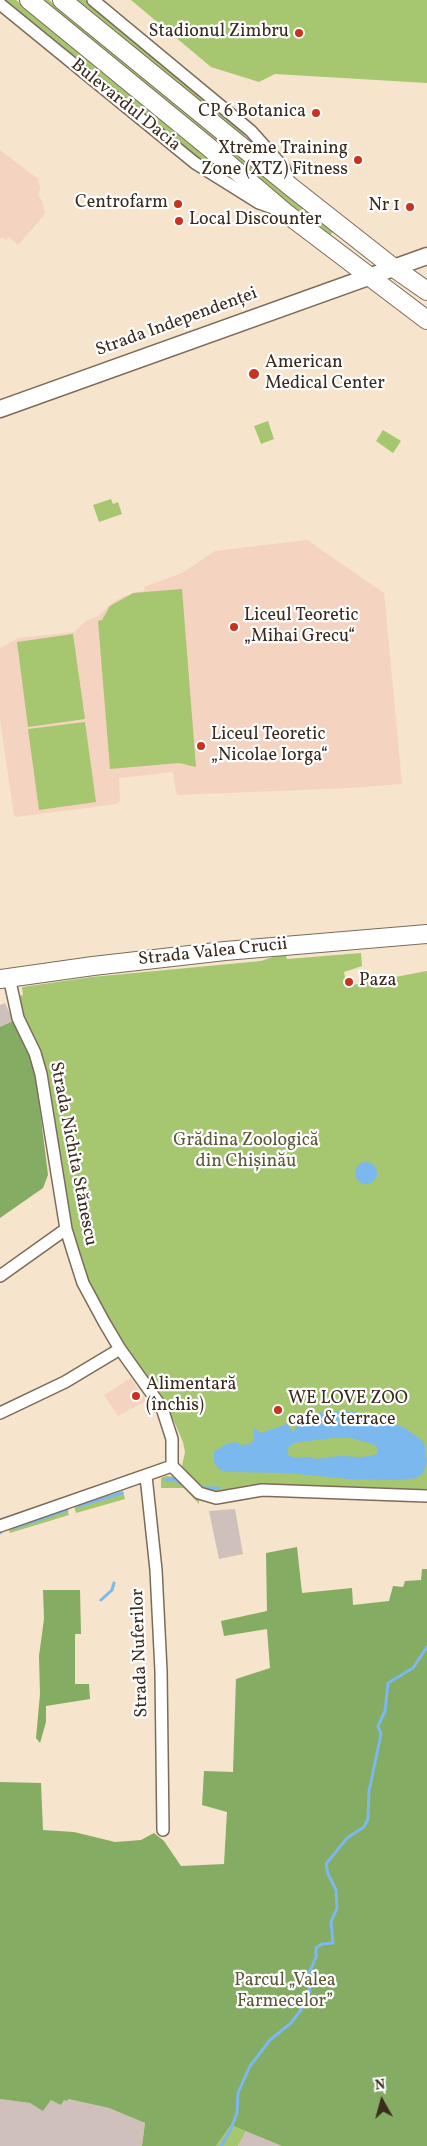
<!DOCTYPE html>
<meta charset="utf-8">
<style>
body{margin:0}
#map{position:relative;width:427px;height:2146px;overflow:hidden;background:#f6e4cc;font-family:Vollkorn,serif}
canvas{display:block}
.north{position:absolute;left:357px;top:2076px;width:50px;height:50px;-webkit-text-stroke:4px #fff;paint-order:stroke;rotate:353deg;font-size:14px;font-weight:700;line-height:20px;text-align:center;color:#3b2a1e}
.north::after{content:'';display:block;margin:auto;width:18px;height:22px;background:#3b2a1e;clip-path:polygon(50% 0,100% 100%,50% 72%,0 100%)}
</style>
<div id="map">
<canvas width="427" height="2146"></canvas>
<div class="north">N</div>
</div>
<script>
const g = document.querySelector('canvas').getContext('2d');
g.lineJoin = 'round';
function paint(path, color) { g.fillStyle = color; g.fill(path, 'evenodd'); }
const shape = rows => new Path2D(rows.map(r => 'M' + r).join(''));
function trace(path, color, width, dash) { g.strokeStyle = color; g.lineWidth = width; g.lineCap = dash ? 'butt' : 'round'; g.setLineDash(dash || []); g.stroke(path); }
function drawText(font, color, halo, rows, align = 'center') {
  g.font = font + ' Vollkorn,serif'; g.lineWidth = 4.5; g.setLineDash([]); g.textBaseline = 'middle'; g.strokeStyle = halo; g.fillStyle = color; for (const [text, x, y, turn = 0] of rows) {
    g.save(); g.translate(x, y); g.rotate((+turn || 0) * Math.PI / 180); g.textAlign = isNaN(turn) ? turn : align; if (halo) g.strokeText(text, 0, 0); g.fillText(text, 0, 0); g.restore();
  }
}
paint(shape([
 [0,150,38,179,40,188,38,195,42,201,45,214,18,245,9,237,6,240,2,237,0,239],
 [307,540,384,593,402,784,350,788,178,795,176,792,173,772,119,778,120,800,117,804,16,817,14,815,0,720,0,648,19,638,74,632,86,621,98,616,112,603,124,596,144,591,144,587,182,573,215,551],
 [131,1378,146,1401,118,1416,104,1395]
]), '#f4d3c1');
paint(shape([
 [5,1003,13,1021,0,1027,0,1005],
 [235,1509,243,1554,219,1559,209,1511],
 [0,2099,30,2103,43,2110,51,2100,68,2099,109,2108,145,2123,142,2146,0,2146],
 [246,2131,282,2146,238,2146]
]), '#d0c0bc');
paint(shape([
 [5,0,16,0,227,172,227,175,200,159],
 [40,0,49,0,333,232,329,236],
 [74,0,85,0,225,115,252,143],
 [131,0,427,0,427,83,275,74,259,82,211,67],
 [268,421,274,439,261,444,254,426],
 [383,430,401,441,393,453,376,441],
 [111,499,113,504,118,502,122,514,99,522,93,505],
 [182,589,196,767,179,763,110,769,98,621,102,620,110,606,133,593],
 [73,634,85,719,28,727,17,642],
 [85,722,96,802,39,810,28,729],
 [285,953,287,959,361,953,362,966,344,972,347,986,427,971,427,1493,224,1495,202,1491,184,1473,182,1466,185,1452,183,1442,170,1412,171,1409,115,1334,94,1295,73,1238,48,1082,44,1063,23,1013,20,996,23,995,22,987,92,977,261,961],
 [166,1476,176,1477,199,1496,199,1504,184,1488,161,1488,161,1478],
 [123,1491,125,1499,76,1513,74,1506],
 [67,1508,69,1515,10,1533,8,1528],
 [231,2125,246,2131,238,2146,216,2146]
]), '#a6c770');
paint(shape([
 [13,1021,35,1069,48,1175,43,1188,0,1218,0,1027],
 [297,1547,302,1593,352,1588,353,1605,389,1601,393,1586,403,1587,405,1581,421,1580,422,1569,427,1569,427,2146,282,2146,231,2125,216,2146,142,2146,145,2123,109,2108,68,2099,67,2101,64,2100,61,2105,51,2100,43,2111,30,2103,0,2099,0,1782,41,1783,43,1830,74,1832,115,1842,141,1840,154,1833,164,1841,181,1866,224,1864,227,1812,202,1805,204,1771,233,1772,236,1679,270,1668,267,1629,224,1636,221,1621,267,1611,266,1553],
 [43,1590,80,1590,81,1634,75,1634,75,1684,89,1684,90,1699,46,1706,46,1722,40,1743,36,1738,40,1694,39,1656,44,1619]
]), '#84ac62');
paint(shape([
 '355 1173a11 11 0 1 1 22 0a11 11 0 1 1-22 0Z',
 [348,1411,371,1415,405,1428,424,1442,427,1462,423,1473,417,1478,398,1480,350,1479,287,1473,226,1472,220,1470,214,1463,214,1452,226,1444,236,1442,241,1445,251,1444,254,1439,253,1429,255,1428,260,1433,287,1424,293,1432,303,1419,312,1414,324,1412],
 [332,1438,350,1438,369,1443,377,1447,378,1452,375,1455,361,1457,339,1456,317,1459,308,1457,294,1458,287,1454,289,1446,295,1443]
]), '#7bb8ee');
trace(shape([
 [166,1480,172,1479,184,1485],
 [199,1486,204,1488,219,1488],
 [79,1506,122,1493],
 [14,1528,67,1510],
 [0,1533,1,1532],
 [101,1600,112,1590,114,1583],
 [221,2146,230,2131,237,2113,238,2093,250,2066,270,2040,291,2023,304,2006,310,1991,307,1978,316,1957,316,1948,322,1944,333,1943,331,1922,337,1908,336,1890,328,1874,326,1864,347,1838,364,1827,368,1819,369,1791,381,1734,378,1726,385,1711,388,1683,413,1668,427,1647]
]), '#7bb8ee', 3);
const minor = shape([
 [93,0,251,131,284,168,290,185],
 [0,4,195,163,259,203,276,209],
 [9,977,18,1018,35,1053,41,1074,66,1229,74,1255,83,1283,104,1322,120,1349,162,1408,172,1439,172,1466],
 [0,1276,66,1229],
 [0,1413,65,1382,120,1349],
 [172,1466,199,1493,216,1498,262,1490,427,1496],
 [146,1476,156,1570,161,1671,163,1830],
 [0,1526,172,1466]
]);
const secondary = shape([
 [0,409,427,256]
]);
const primary = shape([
 [29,0,211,149,287,214,427,320],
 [62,0,291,187,394,268,427,291],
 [0,979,93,966,225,951,427,934]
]);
trace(minor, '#7c6b5b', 14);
trace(secondary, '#7c6b5b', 19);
trace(primary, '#7c6b5b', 20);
trace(minor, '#fff', 11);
trace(secondary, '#fff', 16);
trace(primary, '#fff', 18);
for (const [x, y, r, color] of [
 [299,33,5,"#c8321e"],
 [316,113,5,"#c8321e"],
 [358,160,5,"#c8321e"],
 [178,204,5,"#c8321e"],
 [410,207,5,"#c8321e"],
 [179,221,5,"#c8321e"],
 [254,374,6,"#c8321e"],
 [234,627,5,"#c8321e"],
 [201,746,5,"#c8321e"],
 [349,982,5,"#c8321e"],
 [136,1396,5,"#c8321e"],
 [278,1410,5,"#c8321e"]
]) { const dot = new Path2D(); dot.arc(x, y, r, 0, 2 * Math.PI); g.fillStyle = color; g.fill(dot); trace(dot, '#fff', 2); }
drawText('18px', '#3b2a1e', '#fff', [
 ["Stadionul Zimbru",289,33,"right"],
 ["CP 6 Botanica",306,113,"right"],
 ["Xtreme Training",348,150,"right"],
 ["Zone (XTZ) Fitness",348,171,"right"],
 ["Centrofarm",168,204,"right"],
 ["Nr 1",400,207,"right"],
 ["Local Discounter",189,221],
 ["American",265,364],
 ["Medical Center",265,385],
 ["Liceul Teoretic",244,617],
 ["„Mihai Grecu“",244,638],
 ["Liceul Teoretic",211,736],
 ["„Nicolae Iorga“",211,757],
 ["Paza",359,982],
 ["Alimentară",146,1386],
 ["(închis)",146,1407],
 ["WE LOVE ZOO",288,1400],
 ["cafe & terrace",288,1421]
], 'left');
drawText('18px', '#3b2a1e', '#fff', [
 ["Bulevardul Dacia",125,106,39],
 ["Strada Independenței",177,323,-20],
 ["Strada Valea Crucii",213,953,-6],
 ["Strada Nichita Stănescu",72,1154,79],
 ["Strada Nuferilor",141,1653,-92]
]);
drawText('18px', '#5b5937', '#fff', [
 ["Grădina Zoologică",246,1142],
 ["din Chișinău",246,1163],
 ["Parcul „Valea",285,1982],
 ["Farmecelor”",285,2003]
]);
</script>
